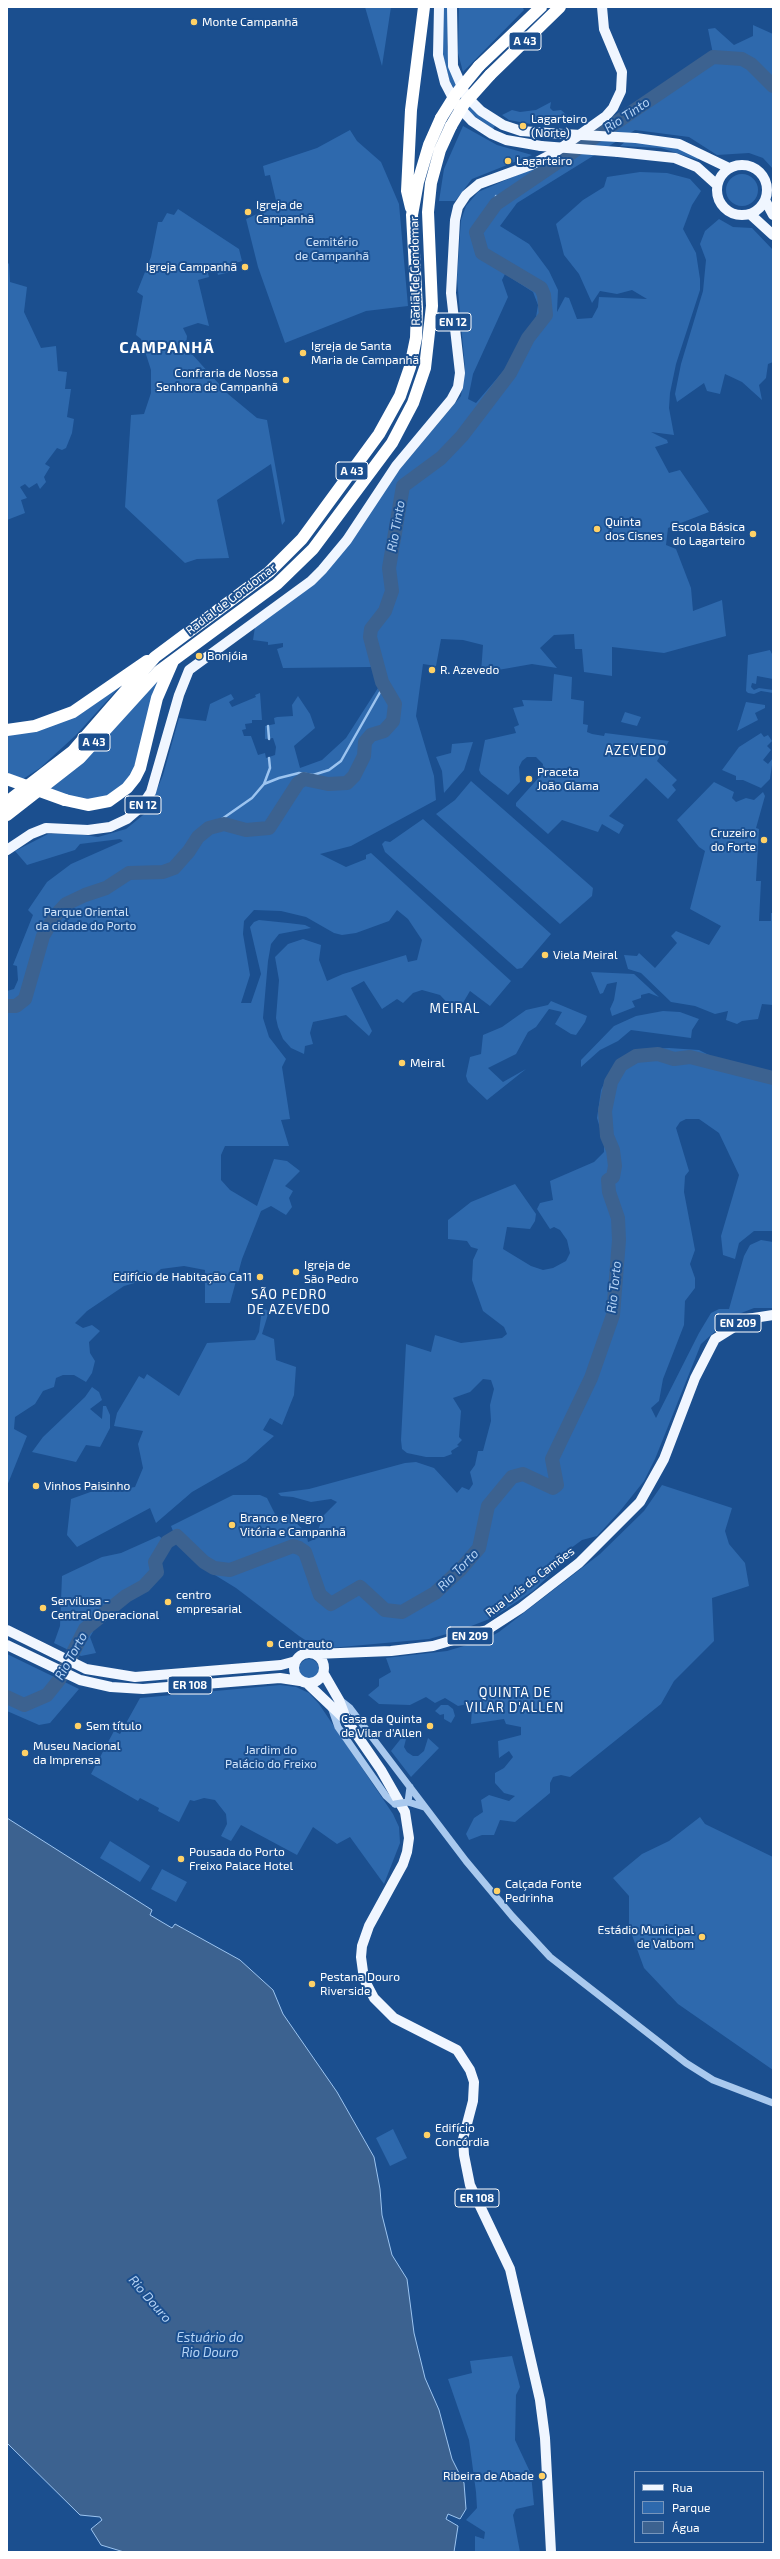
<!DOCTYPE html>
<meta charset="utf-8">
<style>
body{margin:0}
#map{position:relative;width:780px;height:2559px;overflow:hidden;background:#1b4f8f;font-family:"Exo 2",sans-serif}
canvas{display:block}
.frame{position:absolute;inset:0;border:8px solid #fff;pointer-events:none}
.legend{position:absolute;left:634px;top:2471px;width:130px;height:72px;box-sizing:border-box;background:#1b4f8f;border:1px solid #7695bc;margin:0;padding:5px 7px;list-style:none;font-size:12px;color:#fff}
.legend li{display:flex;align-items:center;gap:8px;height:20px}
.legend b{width:20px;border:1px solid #7695bc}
</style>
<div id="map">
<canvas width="780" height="2559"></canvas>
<div class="frame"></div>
<ul class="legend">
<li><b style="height:5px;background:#f0f6ff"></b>Rua</li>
<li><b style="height:11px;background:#2e69ad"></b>Parque</li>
<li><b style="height:11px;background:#3c6290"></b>Água</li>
</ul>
</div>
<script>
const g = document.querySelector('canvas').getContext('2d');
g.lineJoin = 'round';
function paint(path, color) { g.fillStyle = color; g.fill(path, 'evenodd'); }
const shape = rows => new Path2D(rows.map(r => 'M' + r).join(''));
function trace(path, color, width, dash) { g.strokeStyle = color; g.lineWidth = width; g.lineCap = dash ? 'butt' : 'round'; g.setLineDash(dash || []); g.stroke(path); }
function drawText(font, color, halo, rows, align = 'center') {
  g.font = font + ' "Exo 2",sans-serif'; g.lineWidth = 4; g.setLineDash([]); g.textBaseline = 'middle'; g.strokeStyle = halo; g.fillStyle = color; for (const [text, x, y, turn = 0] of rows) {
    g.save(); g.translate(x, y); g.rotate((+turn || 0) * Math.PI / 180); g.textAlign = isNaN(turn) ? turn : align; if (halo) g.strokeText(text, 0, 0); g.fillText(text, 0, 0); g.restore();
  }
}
paint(shape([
 [365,7,391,7,382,66],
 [443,7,448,7,447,47,451,72,496,124,493,129,470,113,450,82,443,57],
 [459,7,523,8,524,10,463,72,458,53],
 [753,25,773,34,773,169,763,158,749,153,717,155,689,137,635,130,517,203,500,226,529,244,549,271,558,290,557,312,565,297,569,298,577,319,592,318,598,307,599,297,647,299,632,290,617,294,600,291,592,303,579,274,564,255,556,224,583,200,604,187,607,177,640,172,667,173,690,179,701,191,692,205,683,229,696,253,700,279,700,290,676,364,670,393,669,408,674,435,651,432,667,440,668,443,655,447,669,473,680,470,709,512,668,528,666,545,676,549,691,588,693,611,722,600,726,636,664,653,612,647,612,676,584,672,582,649,575,649,574,634,554,635,540,648,557,668,532,664,481,673,483,645,463,640,441,639,436,666,423,664,416,716,434,776,436,800,351,846,320,854,346,867,366,859,366,855,371,853,511,981,490,1006,470,991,457,1013,440,995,422,990,413,993,403,1003,397,999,382,1009,364,981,351,988,372,1031,369,1036,346,1015,313,1022,310,1033,313,1044,305,1046,304,1054,291,1048,283,1039,278,1027,276,1018,279,980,275,957,288,944,303,939,321,945,319,960,327,981,343,974,406,955,408,962,417,960,422,940,408,919,397,910,389,921,356,933,342,935,334,933,306,917,281,911,254,910,244,921,243,934,250,975,241,1003,251,1003,261,974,250,927,254,922,259,920,288,923,305,925,311,928,279,934,271,944,268,961,263,1018,269,1037,286,1059,282,1067,290,1119,281,1120,289,1146,225,1146,221,1155,221,1180,230,1190,257,1206,274,1159,287,1161,300,1171,285,1186,293,1191,289,1198,292,1207,286,1215,271,1206,261,1211,242,1259,230,1303,205,1303,205,1270,184,1266,161,1269,149,1279,124,1286,87,1311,75,1323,83,1328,92,1325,100,1331,89,1342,90,1353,95,1361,92,1373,86,1382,74,1375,63,1375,56,1378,54,1387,43,1391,35,1404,15,1417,14,1429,27,1436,7,1486,7,991,14,989,18,980,17,966,13,965,33,915,28,910,47,882,71,864,123,841,120,839,80,844,75,850,27,865,15,851,48,834,71,833,98,837,126,829,148,811,163,775,179,718,206,721,210,704,231,694,234,699,229,702,232,707,256,697,255,695,260,693,262,720,252,720,252,723,245,724,246,729,242,730,244,736,251,736,258,755,265,753,266,758,275,755,276,747,273,738,265,739,265,726,275,724,274,718,277,717,293,716,292,705,298,696,310,714,315,728,294,746,300,768,322,760,346,738,378,688,377,676,372,667,283,668,277,649,283,647,283,643,268,645,268,642,253,640,255,627,289,602,461,396,465,368,457,279,461,220,466,206,478,192,529,170,611,122,713,54,708,29,715,28,734,45,753,36],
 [505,274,533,292,538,305,536,317,527,329,517,355,476,403,468,399,473,374,508,297,502,280],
 [551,102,550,108,553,111,561,110,576,123,531,124,509,120,502,115,512,110,520,112,536,110],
 [463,126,497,145,532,155,472,179,455,201,439,201,444,169],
 [350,130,357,141,381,162,399,204,408,306,366,311,285,343,258,267,246,219,277,205,270,175,265,176,263,166,317,148],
 [626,141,663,143,700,156,698,160,661,148,620,146],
 '726 190a16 16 0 1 1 32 0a16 16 0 1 1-32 0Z',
 [178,209,239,249,242,261,236,263,238,270,218,275,216,267,207,269,209,277,198,280,209,326,198,323,183,328,187,336,186,346,191,353,228,394,257,418,267,420,285,521,282,525,271,464,217,500,229,558,197,559,185,563,125,507,131,415,144,414,151,393,151,370,141,339,136,335,143,296,137,292,151,257,158,222,162,222,167,213,174,215],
 [719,219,733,227,752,228,773,250,773,362,768,364,766,378,759,385,762,400,742,382,725,374,720,394,707,391,704,383,677,402,675,394,681,364,703,291,706,260,700,244,705,231],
 [9,263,10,282,27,287,24,312,41,348,56,346,58,371,67,372,65,389,71,389,67,417,74,419,72,433,66,448,62,450,57,448,45,464,50,467,44,477,46,482,40,489,37,483,29,488,25,484,20,487,27,498,21,500,25,513,7,520,7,265],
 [770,650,773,656,773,679,757,676,756,684,752,683,751,687,754,690,759,688,773,690,773,693,761,691,754,694,748,693,746,691,748,655],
 [554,674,572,677,571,699,584,701,583,724,588,725,587,732,592,734,604,736,605,733,669,741,657,761,677,780,672,785,676,790,668,799,646,778,609,816,624,825,619,834,602,824,598,832,562,820,548,834,516,806,516,803,542,774,543,764,536,757,527,757,522,761,519,767,520,782,508,795,481,774,479,770,485,740,516,733,514,727,519,725,513,708,524,706,522,700,552,701],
 [161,676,132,774,123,785,110,795,93,800,76,800,47,788],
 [124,682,76,735,40,768,23,779,7,773,7,732,39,727],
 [746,702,765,705,765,708,755,713,758,720,737,731],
 [625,712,641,717,637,726,621,722],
 [761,733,764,737,768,735,772,741,767,746,771,750,763,760,768,764,773,758,770,779,761,788,743,780,736,780,736,776,722,770,739,747],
 [473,742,464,770,444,793,442,771,436,757,451,753,452,744],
 [471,781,593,888,592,896,560,924,436,814,455,800],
 [714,782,734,792,732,798,736,802,746,798,754,800,763,792,765,796,756,828,759,829,756,881,761,881,759,921,771,921,771,913,773,913,773,1005,762,1004,758,1019,742,1021,737,1024,726,1020,728,1011,715,1014,695,1006,671,1002,641,973,628,969,624,955,637,956,639,953,655,968,677,943,671,936,676,931,709,945,721,926,690,909,705,851,699,847,677,820],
 [423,819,551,934,522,968,517,969,385,852,382,844,385,841,390,842],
 [591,972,634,974,659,997,649,993,641,995,641,998,632,1001,635,1007,612,1016,610,1009,614,1000,617,982,607,984,603,993,600,994],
 [551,1001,587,1016,585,1022,576,1035,571,1034,555,1024,562,1012,549,1009,536,1027,528,1032,516,1054,488,1068,503,1082,526,1069,487,1100,468,1082,466,1076,470,1057,481,1054,483,1035,502,1027,526,1010,548,1005],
 [663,1011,680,1012,699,1019,692,1030,691,1038,631,1030,618,1041,600,1050,581,1067,581,1060,614,1026,636,1016],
 [669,1048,699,1050,721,1061,773,1072,773,1231,754,1231,739,1243,735,1259,723,1255,721,1236,739,1175,719,1133,699,1119,686,1119,680,1122,676,1128,689,1171,685,1176,684,1192,695,1250,690,1264,695,1278,695,1288,685,1301,684,1325,663,1379,659,1401,651,1408,656,1418,699,1333,711,1313,719,1309,729,1309,744,1256,750,1245,761,1240,773,1242,773,1308,754,1308,731,1317,701,1344,655,1459,644,1481,620,1511,597,1536,582,1540,563,1554,563,1562,533,1591,492,1618,461,1630,429,1639,319,1649,299,1636,236,1588,210,1572,177,1541,171,1526,233,1495,260,1495,267,1498,277,1518,286,1514,295,1516,295,1522,306,1532,308,1542,315,1539,323,1516,337,1502,331,1499,311,1502,293,1497,281,1496,278,1493,309,1489,405,1463,416,1462,434,1468,457,1493,462,1487,469,1490,473,1484,470,1472,475,1465,478,1451,483,1451,491,1421,490,1405,494,1389,491,1380,483,1379,470,1392,453,1398,461,1411,459,1437,462,1440,457,1445,459,1446,451,1451,452,1454,444,1457,426,1457,407,1453,402,1449,401,1440,406,1344,431,1352,435,1335,461,1343,502,1338,507,1334,504,1327,483,1311,472,1280,473,1260,478,1249,471,1247,467,1241,448,1239,448,1220,471,1202,515,1184,536,1214,535,1221,530,1229,507,1227,503,1249,531,1266,543,1270,553,1268,566,1261,570,1253,567,1240,560,1230,554,1227,550,1229,537,1209,540,1203,553,1200,550,1181,594,1162,604,1152,604,1142,597,1118,601,1090,609,1073,620,1060,641,1049],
 [262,1308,269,1311,262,1334,274,1339,276,1360,296,1367,294,1395,282,1425,270,1418,263,1430,274,1436,246,1461,192,1492,156,1523,150,1508,77,1547,67,1535,71,1499,96,1490,112,1491,135,1487,143,1468,138,1444,143,1431,114,1426,117,1413,139,1376,144,1379,147,1374,179,1396,207,1343,255,1340,259,1332],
 [92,1387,99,1392,102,1400,90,1409,102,1419,103,1406,106,1406,110,1415,110,1428,100,1447,86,1445,76,1462,32,1452,43,1437,85,1397],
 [662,1485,732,1508,725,1531,729,1544,745,1563,749,1586,712,1598,714,1641,674,1681,661,1704,570,1777,561,1775,553,1777,550,1783,550,1793,515,1822,500,1820,494,1835,482,1835,469,1840,466,1834,474,1818,483,1812,481,1800,489,1795,509,1801,515,1796,504,1793,495,1783,495,1773,504,1768,513,1757,509,1751,499,1758,498,1741,521,1735,521,1727,506,1724,504,1719,471,1724,472,1708,467,1704,458,1706,445,1698,435,1703,426,1697,410,1705,379,1704,368,1695,379,1686,379,1679,391,1672,386,1658,447,1651,484,1640,499,1632,600,1554,644,1511],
 [159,1536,171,1545,165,1552,155,1580,108,1612,108,1617,98,1623,90,1637,96,1653,81,1656,54,1643,60,1626,62,1576,102,1557,121,1553],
 [7,1654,79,1689,50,1723,39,1725,7,1711],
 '299 1669a10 10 0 1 1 20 0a10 10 0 1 1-20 0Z',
 [280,1685,296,1687,309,1693,319,1704,393,1814,399,1827,400,1843,384,1884,350,1837,337,1844,313,1827,297,1855,241,1825,231,1841,221,1836,227,1824,226,1814,215,1800,204,1798,194,1801,190,1800,179,1822,158,1811,159,1808,140,1798,138,1801,91,1774,114,1731,120,1734,140,1698],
 [441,1705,448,1705,453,1709,455,1716,451,1723,444,1719,444,1714,440,1715,435,1711],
 [403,1736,406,1739,404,1747,407,1752,413,1756,418,1756,424,1751,428,1738,439,1748,411,1777,391,1751],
 [700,1817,705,1824,773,1857,773,2070,678,2004,644,1968,629,1927,629,1896,613,1878,642,1854,669,1841],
 [110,1841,150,1866,140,1882,100,1858],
 [162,1869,187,1882,176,1902,151,1889],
 [393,2129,407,2158,390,2166,376,2138],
 [512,2356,520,2387,516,2395,515,2440,531,2474,534,2505,516,2509,513,2515,520,2552,475,2552,475,2536,484,2539,485,2532,466,2520,477,2508,476,2492,469,2440,448,2379,472,2373,470,2361]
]), '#2e69ad');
const water = shape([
 [7,1818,152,1910,150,1915,172,1928,175,1924,240,1960,273,1990,283,2014,337,2092,374,2157,380,2189,382,2215,392,2255,407,2279,414,2333,425,2378,439,2410,452,2459,464,2483,466,2509,460,2519,448,2514,446,2519,458,2526,454,2552,124,2552,101,2545,91,2529,102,2520,100,2517,80,2515,7,2443,7,1818]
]);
paint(water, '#3c6290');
trace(water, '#9cc4f0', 1);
trace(shape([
 [496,196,496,204],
 [268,726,269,739],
 [264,784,279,778,299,773,313,775,329,770,341,761,383,687],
 [209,828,252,798,264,784,270,768,269,758]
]), '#9cc4f0', 2.5);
trace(shape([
 [7,1006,16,1006,25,999,43,936,55,916,66,904,85,895,106,888,129,873,163,872,174,868,189,851,198,837,209,828,224,824,246,830,269,828,298,783,304,779,328,784,347,783,354,776,364,756,365,742,371,735,384,731,393,721,395,704,382,682,370,637,371,629,385,611,392,591,389,568,403,486,441,458,462,436,510,373,528,338,546,315,544,295,541,288,482,253,476,232,496,204,713,57,742,59,751,64,773,86],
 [7,1697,24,1705,47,1695,59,1680,85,1629,126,1596,144,1586,157,1572,155,1562,167,1542,177,1536,204,1562,214,1568,230,1570,293,1546,299,1548,305,1552,320,1595,331,1604,360,1587,385,1610,402,1612,435,1593,461,1569,479,1548,488,1506,512,1477,523,1474,553,1488,557,1485,552,1459,591,1378,613,1315,619,1240,618,1218,609,1192,608,1180,613,1177,615,1166,613,1150,607,1136,605,1111,611,1082,621,1065,636,1056,658,1054,674,1059,690,1057,773,1078]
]), '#3c6290', 14);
trace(shape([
 [340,1700,350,1708,466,1861,512,1916,550,1957,686,2063,713,2080,773,2103],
 [331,1707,338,1727,386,1796,395,1804],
 [410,1787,408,1802,424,1807]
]), '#a9c9ee', 7);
trace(shape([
 [439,7,438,55,445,83,456,104,472,121,492,134,506,140,541,146],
 [452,7,453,66,466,96,481,111,503,125,521,131,563,134],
 [636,138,679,144,729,168],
 [618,152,675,158,697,167,717,185],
 '717 190a25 25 0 1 1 50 0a25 25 0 1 1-50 0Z',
 [765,200,773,215],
 [750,214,773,235],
 [7,850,31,834,46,828,88,830,110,827,127,819,141,807,151,792,179,695,189,670,311,581,322,570,347,540,396,466,451,400,458,387,460,373,451,293,455,220,458,207,466,195,479,184,531,165,554,153,606,116,613,108,621,91,622,72,604,29,602,7],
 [7,1630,86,1669,135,1677,281,1665,296,1661],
 [7,1645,80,1680,111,1687,143,1689,280,1678,300,1681],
 '294 1668a15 15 0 1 1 30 0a15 15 0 1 1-30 0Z',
 [315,1654,391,1651,433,1646,487,1630,521,1608,579,1563,640,1502,664,1459,695,1378,715,1339,747,1319,773,1315],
 [324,1674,339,1700,346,1718],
 [308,1684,348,1722,381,1770,405,1812,409,1838,407,1852,403,1864,369,1926,362,1946,361,1957,364,1979,374,1998,394,2018,457,2050,470,2070,474,2082,473,2101,463,2139,464,2155,470,2185,510,2269,540,2400,545,2438,551,2552]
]), '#f0f6ff', 10);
trace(shape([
 [479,66,541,7],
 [490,75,560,7],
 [411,208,407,191,411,110,424,7],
 [7,730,35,726,73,712,147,661],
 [65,800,88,805,109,801,127,788,135,778,140,768,157,698,173,661],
 [7,802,73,751,155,657,269,572,302,539,379,434,400,396,410,367,416,338,417,308,412,215,418,182,429,145,441,118],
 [7,815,80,758,159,671,277,584,313,549,392,443,413,403,425,368,432,306,428,212,431,183,440,150,451,126]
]), '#fff', 12);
trace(shape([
 [395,1804,408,1802]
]), '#a9c9ee', 7);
trace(shape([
 [563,134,636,138],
 [541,146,618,152]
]), '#f0f6ff', 10);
trace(shape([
 [441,118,456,94,479,66],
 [451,126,464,104,490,75],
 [7,779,65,800]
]), '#fff', 12);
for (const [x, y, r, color] of [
 [194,22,4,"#ffd166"],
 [523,126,4,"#ffd166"],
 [508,161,4,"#ffd166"],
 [248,212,4,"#ffd166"],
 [245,267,4,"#ffd166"],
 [303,353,4,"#ffd166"],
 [286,380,4,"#ffd166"],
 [597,529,4,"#ffd166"],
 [753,534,4,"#ffd166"],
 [199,656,4,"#ffd166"],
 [432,670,4,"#ffd166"],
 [529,779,4,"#ffd166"],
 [764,840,4,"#ffd166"],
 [545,955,4,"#ffd166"],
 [402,1063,4,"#ffd166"],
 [296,1272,4,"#ffd166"],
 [260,1277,4,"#ffd166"],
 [36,1486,4,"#ffd166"],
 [232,1525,4,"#ffd166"],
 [168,1602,4,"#ffd166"],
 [43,1608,4,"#ffd166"],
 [270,1644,4,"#ffd166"],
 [78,1726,4,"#ffd166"],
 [430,1726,4,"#ffd166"],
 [25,1753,4,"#ffd166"],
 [181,1859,4,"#ffd166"],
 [497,1891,4,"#ffd166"],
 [702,1937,4,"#ffd166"],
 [312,1984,4,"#ffd166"],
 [427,2135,4,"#ffd166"],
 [542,2476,4,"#ffd166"]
]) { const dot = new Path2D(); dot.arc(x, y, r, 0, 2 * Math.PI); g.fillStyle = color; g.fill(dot); trace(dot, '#1b4f8f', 1.5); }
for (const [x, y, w] of [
 [525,41,32],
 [453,322,36],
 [352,471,32],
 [94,742,32],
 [143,805,36],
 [738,1323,46],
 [470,1636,46],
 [190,1685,44],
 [477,2198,44]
]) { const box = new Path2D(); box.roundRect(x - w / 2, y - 9, w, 18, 3); g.fillStyle = '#1b4f8f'; g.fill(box); trace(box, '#fff', 1); }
drawText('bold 11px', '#fff', null, [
 ["A 43",525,41],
 ["EN 12",453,322],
 ["A 43",352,471],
 ["A 43",94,742],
 ["EN 12",143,805],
 ["EN 209",738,1323],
 ["EN 209",470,1636],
 ["ER 108",190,1685],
 ["ER 108",477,2198]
]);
drawText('12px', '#fff', '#1b4f8f', [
 ["Monte Campanhã",202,22],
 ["Lagarteiro",531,119],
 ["(Norte)",531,133],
 ["Lagarteiro",516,161],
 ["Igreja de",256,205],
 ["Campanhã",256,219],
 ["Igreja Campanhã",237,267,"right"],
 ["Igreja de Santa",311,346],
 ["Maria de Campanhã",311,360],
 ["Confraria de Nossa",278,373,"right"],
 ["Senhora de Campanhã",278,387,"right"],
 ["Quinta",605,522],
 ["dos Cisnes",605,536],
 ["Escola Básica",745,527,"right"],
 ["do Lagarteiro",745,541,"right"],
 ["Bonjóia",207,656],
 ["R. Azevedo",440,670],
 ["Praceta",537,772],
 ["João Glama",537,786],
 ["Cruzeiro",756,833,"right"],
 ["do Forte",756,847,"right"],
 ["Viela Meiral",553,955],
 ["Meiral",410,1063],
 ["Igreja de",304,1265],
 ["São Pedro",304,1279],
 ["Edifício de Habitação Ca11",252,1277,"right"],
 ["Vinhos Paisinho",44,1486],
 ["Branco e Negro",240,1518],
 ["Vitória e Campanhã",240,1532],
 ["centro",176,1595],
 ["empresarial",176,1609],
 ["Servilusa -",51,1601],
 ["Central Operacional",51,1615],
 ["Centrauto",278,1644],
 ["Casa da Quinta",422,1719,"right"],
 ["de Vilar d'Allen",422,1733,"right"],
 ["Sem título",86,1726],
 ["Museu Nacional",33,1746],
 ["da Imprensa",33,1760],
 ["Pousada do Porto",189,1852],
 ["Freixo Palace Hotel",189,1866],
 ["Calçada Fonte",505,1884],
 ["Pedrinha",505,1898],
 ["Estádio Municipal",694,1930,"right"],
 ["de Valbom",694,1944,"right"],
 ["Pestana Douro",320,1977],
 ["Riverside",320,1991],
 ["Edifício",435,2128],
 ["Concórdia",435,2142],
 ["Ribeira de Abade",534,2476,"right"]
], 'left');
drawText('12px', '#cfe3fa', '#1b4f8f', [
 ["Cemitério",332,242],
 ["de Campanhã",332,256],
 ["Parque Oriental",86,912],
 ["da cidade do Porto",86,926],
 ["Jardim do",271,1750],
 ["Palácio do Freixo",271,1764]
]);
drawText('12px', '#fff', '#1b4f8f', [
 ["Radial de Gondomar",415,271,-91],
 ["Radial de Gondomar",231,599,-37],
 ["Rua Luís de Camões",530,1582,-37]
]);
drawText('italic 13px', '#b5d3f5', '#1b4f8f', [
 ["Rio Tinto",627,115,-34],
 ["Rio Tinto",396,526,-80],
 ["Rio Torto",614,1287,-84],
 ["Rio Torto",458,1570,-46],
 ["Rio Torto",71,1656,-61],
 ["Rio Douro",150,2299,49],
 ["Estuário do",210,2338],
 ["Rio Douro",210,2353]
]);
g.letterSpacing = '1px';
drawText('13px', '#fff', '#1b4f8f', [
 ["AZEVEDO",636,751],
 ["MEIRAL",455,1009],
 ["SÃO PEDRO",289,1295],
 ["DE AZEVEDO",289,1310],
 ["QUINTA DE",515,1693],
 ["VILAR D'ALLEN",515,1708]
]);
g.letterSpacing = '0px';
g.letterSpacing = '1px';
drawText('bold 16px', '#fff', '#1b4f8f', [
 ["CAMPANHÃ",167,348]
]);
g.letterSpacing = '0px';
</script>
